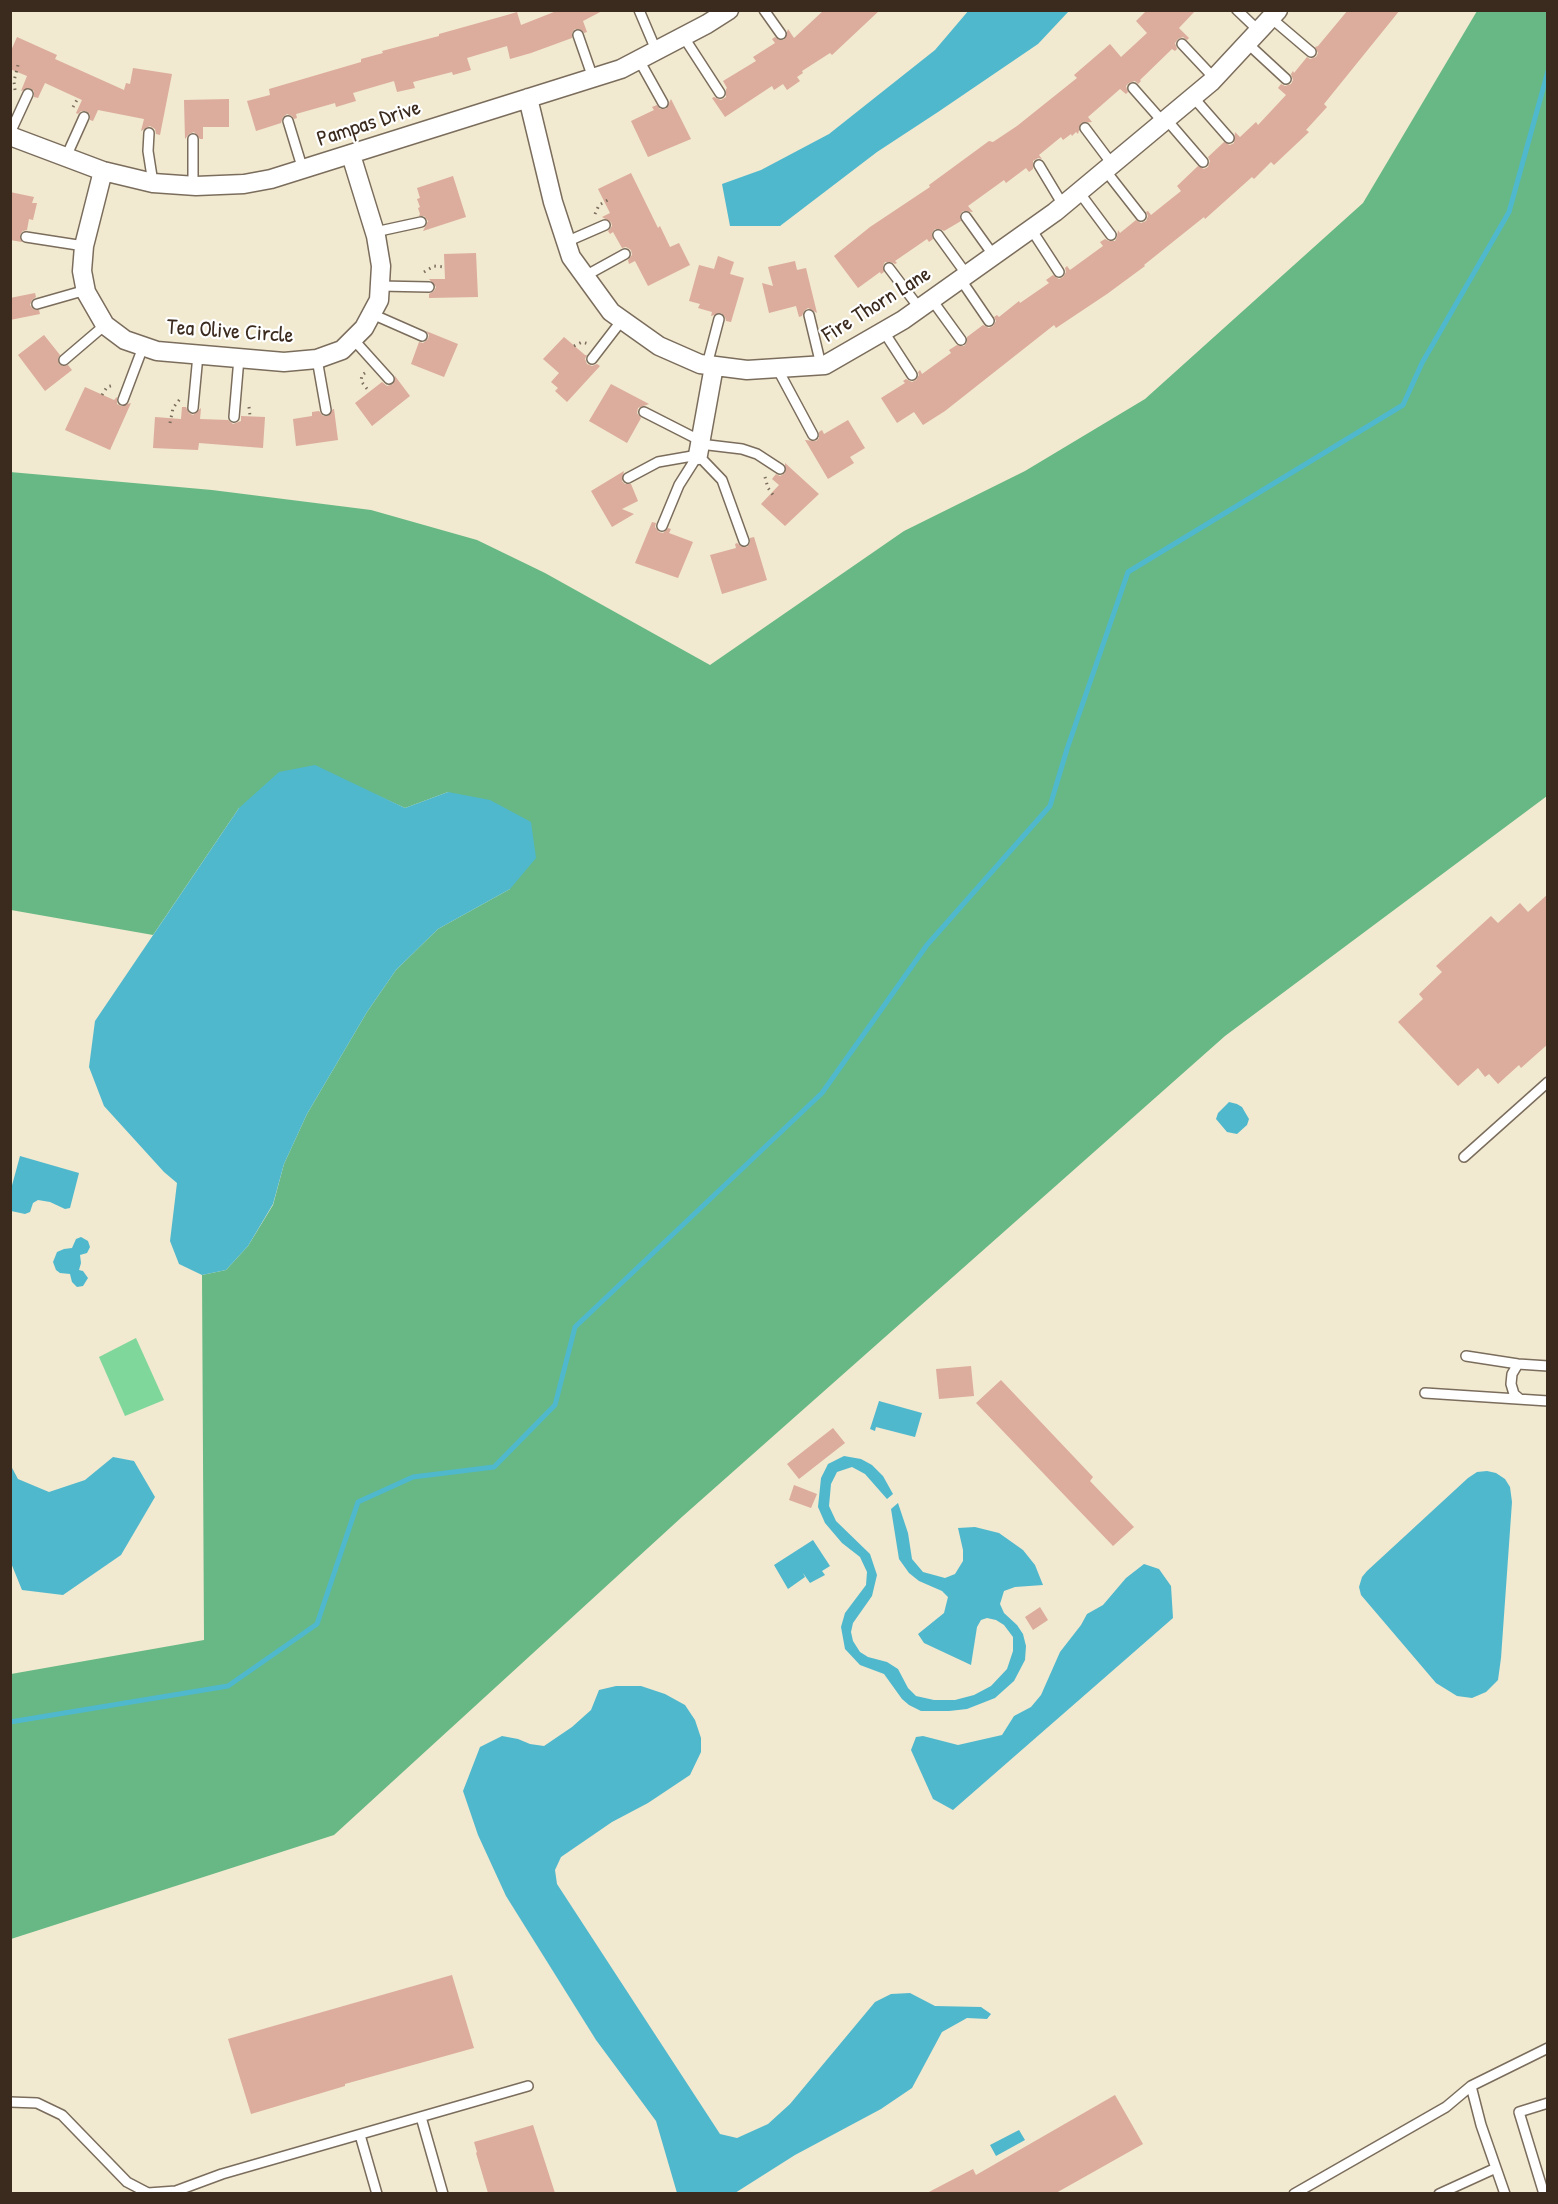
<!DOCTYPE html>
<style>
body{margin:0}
#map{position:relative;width:1558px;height:2204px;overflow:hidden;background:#f1e9d0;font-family:"Patrick Hand",sans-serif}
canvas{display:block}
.frame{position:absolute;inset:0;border:12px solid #3b2a1e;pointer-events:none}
</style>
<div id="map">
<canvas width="1558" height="2204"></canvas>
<div class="frame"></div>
</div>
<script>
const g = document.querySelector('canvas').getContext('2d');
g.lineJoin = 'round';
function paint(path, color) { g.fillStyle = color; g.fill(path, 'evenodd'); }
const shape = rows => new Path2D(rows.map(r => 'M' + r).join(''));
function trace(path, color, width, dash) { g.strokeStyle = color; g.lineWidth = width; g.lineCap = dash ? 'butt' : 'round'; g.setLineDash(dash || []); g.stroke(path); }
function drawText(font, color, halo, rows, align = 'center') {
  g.font = font + ' "Patrick Hand",sans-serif'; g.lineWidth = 4.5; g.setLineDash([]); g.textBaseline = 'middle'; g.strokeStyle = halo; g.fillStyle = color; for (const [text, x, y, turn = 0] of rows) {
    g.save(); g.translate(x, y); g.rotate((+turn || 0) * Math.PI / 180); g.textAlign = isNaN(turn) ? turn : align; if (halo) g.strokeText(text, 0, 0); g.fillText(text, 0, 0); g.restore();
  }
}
paint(shape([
 [136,1338,164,1400,125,1416,99,1357]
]), '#7fd79c');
paint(shape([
 [1477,11,1547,11,1547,796,1225,1036,683,1516,334,1835,11,1939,11,1674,204,1640,202,1275,226,1270,248,1246,273,1205,284,1164,307,1114,367,1012,396,970,438,929,510,889,448,792,405,808,370,792,239,808,153,935,11,910,10,472,212,490,371,510,477,540,545,573,710,665,904,531,1025,471,1145,399,1363,203]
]), '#67b884');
paint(shape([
 [969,10,1069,11,1038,44,938,112,877,152,780,226,730,226,722,184,761,170,829,134,935,50],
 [315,765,405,808,448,792,490,800,531,822,536,858,510,889,438,929,396,970,367,1012,307,1114,284,1164,273,1204,248,1246,226,1270,202,1275,179,1264,170,1241,177,1183,164,1172,104,1106,89,1067,95,1021,239,808,279,772],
 [1229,1102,1237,1104,1242,1107,1249,1119,1247,1125,1237,1134,1227,1132,1216,1119,1218,1113],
 [20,1156,79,1173,70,1208,65,1209,50,1202,38,1200,33,1203,30,1212,25,1214,11,1211,11,1189],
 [81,1237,88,1241,90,1247,87,1253,80,1255,81,1263,79,1270,83,1271,88,1278,83,1286,77,1287,72,1282,70,1274,60,1273,56,1270,53,1262,57,1252,64,1249,72,1248,76,1239],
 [879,1401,922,1413,915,1437,876,1427,875,1431,870,1429],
 [844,1456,861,1459,872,1465,883,1476,893,1494,887,1499,865,1474,852,1467,837,1472,831,1484,829,1506,836,1521,870,1554,877,1575,872,1596,853,1623,851,1632,853,1641,860,1652,868,1657,887,1662,898,1669,908,1688,916,1696,934,1700,955,1700,974,1695,991,1686,1007,1669,1013,1651,1013,1637,1004,1625,996,1620,987,1618,981,1620,977,1627,971,1665,924,1643,918,1634,944,1613,948,1597,942,1591,919,1581,909,1573,899,1559,891,1509,898,1503,908,1533,912,1559,923,1572,945,1578,955,1574,963,1561,963,1550,958,1528,975,1527,999,1533,1023,1550,1035,1565,1043,1585,1015,1587,1004,1591,1000,1604,1004,1613,1017,1625,1023,1634,1026,1646,1025,1660,1014,1681,995,1698,967,1709,949,1711,921,1711,909,1705,902,1699,884,1674,860,1665,845,1649,841,1627,845,1613,866,1585,867,1572,860,1557,842,1543,825,1523,818,1507,821,1478,828,1464],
 [113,1457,134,1461,155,1497,121,1555,63,1595,22,1590,11,1563,11,1466,18,1479,49,1492,85,1480],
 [1487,1471,1496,1473,1505,1479,1510,1487,1512,1502,1501,1658,1498,1680,1486,1692,1472,1698,1457,1696,1436,1683,1361,1595,1359,1587,1362,1577,1367,1571,1468,1478,1477,1472],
 [813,1540,830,1566,822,1571,825,1575,810,1583,803,1573,805,1577,788,1589,774,1565],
 [1144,1564,1159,1569,1171,1586,1173,1618,953,1810,933,1799,911,1750,916,1737,923,1736,958,1745,1002,1735,1014,1716,1031,1707,1041,1695,1060,1652,1081,1625,1087,1614,1103,1605,1126,1578],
 [616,1686,641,1686,665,1694,685,1705,695,1720,701,1738,701,1752,690,1775,648,1803,612,1822,561,1857,555,1870,557,1884,720,2134,737,2138,768,2124,790,2104,875,2002,891,1994,910,1993,935,2006,981,2007,991,2014,987,2019,967,2018,942,2032,912,2088,881,2109,795,2155,735,2193,677,2193,656,2121,596,2040,506,1896,478,1835,463,1791,480,1747,502,1736,518,1739,530,1744,544,1746,572,1727,591,1710,599,1690],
 [1019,2130,1025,2140,996,2156,990,2145]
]), '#50b8cd');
trace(shape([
 [10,1722,228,1686,317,1624,358,1502,413,1477,494,1467,555,1405,575,1327,822,1093,927,945,1050,806,1067,749,1128,572,1403,405,1422,363,1509,212,1548,71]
]), '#50b8cd', 5);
paint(shape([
 [559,10,604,10,583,21,587,32,584,33,580,29,575,29,572,33,572,38,531,53,510,59,507,46,467,58,471,70,453,75,452,72,413,82,415,88,397,92,394,81,353,93,356,101,336,107,335,103,296,114,297,118,294,119,292,116,287,114,283,117,281,123,256,131,247,101,270,95,269,89,361,62,361,59,383,53,382,51,439,36,439,34,507,15,517,12,521,25],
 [824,10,880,10,832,55,830,53,802,71,803,73,797,77,800,81,787,90,783,84,774,90,772,86,725,117,712,98,714,97,721,100,726,97,726,89,727,88,723,81,756,61,753,57,775,43,772,39,775,37,779,40,784,40,788,29,794,38],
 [1147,10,1196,10,1179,28,1189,38,1187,40,1183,37,1178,39,1175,43,1177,49,1175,51,1172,49,1140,80,1141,81,1138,84,1135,81,1129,83,1126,86,1128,92,1126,94,1120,89,1088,117,1092,122,1081,123,1078,134,1076,132,1072,136,1071,134,1063,140,1061,137,1039,155,1042,159,1038,158,1033,161,1033,169,1029,172,1026,168,1006,183,1004,180,968,206,973,212,963,211,960,215,961,221,944,231,940,229,935,229,932,233,933,239,929,242,927,239,895,261,897,263,895,264,891,262,885,262,883,266,884,272,881,274,880,272,858,288,834,256,870,227,930,187,929,185,989,141,993,142,1017,126,1077,78,1074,75,1110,44,1121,57,1147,33,1136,21],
 [1348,10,1400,10,1324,104,1327,107,1306,130,1309,132,1274,165,1271,162,1254,179,1252,177,1205,219,1204,217,1144,265,1145,266,1107,294,1056,328,1054,325,945,411,923,425,914,412,897,423,881,398,905,383,903,381,906,379,912,382,916,380,919,375,918,372,920,370,922,374,951,353,949,350,957,345,964,346,967,342,967,337,983,325,989,328,993,326,996,321,994,317,997,315,999,317,1019,301,1020,303,1049,283,1046,280,1053,275,1059,279,1063,277,1066,272,1065,268,1067,266,1070,270,1103,246,1100,242,1105,239,1109,241,1115,241,1117,237,1118,230,1120,233,1136,220,1141,223,1146,221,1148,216,1146,212,1148,211,1151,215,1181,191,1177,186,1198,166,1204,169,1208,167,1210,161,1208,157,1224,142,1230,145,1234,143,1235,132,1240,137,1256,122,1258,125,1286,95,1278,88,1281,84,1285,86,1291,84,1293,80,1291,74,1293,71,1294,73,1307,57,1310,59,1316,57,1318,53,1315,47,1318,46],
 [17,37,57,55,55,59,124,90,126,83,130,84,133,68,172,74,160,135,156,134,155,129,150,126,141,131,144,119,98,110,93,121,90,120,90,114,86,111,81,111,78,114,76,113,82,100,45,83,38,98,34,97,34,91,30,88,21,91,27,76,10,69,10,53],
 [229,99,229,127,203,127,203,139,200,139,194,132,189,134,185,139,184,100],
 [671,99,691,139,648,157,631,121,654,110,652,107,657,105,660,109,666,109],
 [631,173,658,228,660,226,670,247,679,243,690,265,648,286,635,261,629,264,628,260,632,255,631,250,626,247,622,248,613,232,610,234,608,231,612,226,611,222,602,217,610,213,598,189],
 [453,176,466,217,423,231,428,221,424,216,419,216,420,214,418,208,420,207,417,199,420,198,417,188],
 [10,192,34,197,32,203,37,203,33,220,29,219,27,230,23,231,20,235,22,242,10,240],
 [476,253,478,297,429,298,429,294,434,291,436,287,429,279,445,279,444,254],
 [718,256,734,262,730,274,744,278,731,322,726,321,725,317,721,313,711,316,712,312,698,308,700,304,689,301,699,265,714,269],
 [795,261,797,270,806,268,817,313,808,308,804,311,802,316,799,317,796,306,769,313,762,283,773,286,768,267],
 [35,293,36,297,32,300,30,305,33,309,39,310,40,314,10,320,10,298],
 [426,331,458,344,444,377,411,364,419,342,423,343,428,339,429,335],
 [44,335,60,355,58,358,59,364,62,366,68,365,72,370,45,391,18,355],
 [564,337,585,355,587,355,585,359,587,364,592,366,597,364,600,366,567,402,555,391,558,388,551,382,559,373,543,359],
 [395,376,410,396,372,426,355,403,382,382,387,386,393,384],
 [611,384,649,404,638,408,637,413,641,418,627,443,589,421],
 [85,387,114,400,117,397,117,404,121,406,131,403,110,450,65,430],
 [182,407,186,407,189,413,193,415,201,408,200,419,228,420,233,424,241,421,241,416,265,417,263,448,199,443,198,450,153,448,155,417,181,419],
 [333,409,334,409,338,440,296,446,293,419,312,416,312,412,319,411,323,416,328,416],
 [848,420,865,448,850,457,854,463,828,479,805,440,816,441,819,438,819,432,822,430,824,434],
 [785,463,819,494,785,526,761,504,779,485,772,479,776,474,780,476,785,473],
 [624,471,622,481,625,484,631,484,638,501,622,509,634,514,612,527,591,491],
 [652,522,656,523,655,527,659,532,663,533,668,528,671,529,669,533,693,542,678,578,635,563],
 [754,537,767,580,722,594,710,555,736,548,735,544,737,543,742,547,747,547,750,543,750,538],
 [1548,894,1548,1044,1521,1068,1519,1065,1498,1084,1489,1074,1485,1077,1478,1068,1458,1086,1398,1022,1423,999,1419,994,1442,972,1436,966,1491,916,1498,923,1520,903,1528,912],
 [971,1366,974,1396,939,1399,936,1369],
 [1001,1380,1093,1477,1090,1481,1134,1527,1113,1546,976,1403],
 [833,1428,845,1443,799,1479,787,1464],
 [794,1485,817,1494,811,1508,789,1500],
 [1040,1607,1048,1620,1033,1630,1025,1617],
 [452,1975,474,2048,345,2084,345,2086,251,2114,228,2039],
 [1115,2095,1143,2144,1056,2193,927,2193,973,2169,976,2175],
 [533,2125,555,2193,488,2193,476,2153,477,2152,474,2142]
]), '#dcac9d');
const service = shape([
 [639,10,656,50],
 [764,10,781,34],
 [1237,10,1259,31],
 [1271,18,1311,52],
 [578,35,593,78],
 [683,36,720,93],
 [1247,43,1286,79],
 [1182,44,1214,78],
 [639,60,663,103],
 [1133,88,1163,122],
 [1193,97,1229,138],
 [1166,119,1203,162],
 [288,121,303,170],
 [1085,128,1112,164],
 [10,133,28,94],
 [149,133,148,151,153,183],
 [66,157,84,117],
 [1039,165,1063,205],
 [1105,170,1141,216],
 [193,186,193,139],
 [1079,192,1111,235],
 [966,217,994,256],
 [1031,229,1059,272],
 [375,232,421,222],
 [938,235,967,275],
 [26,237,84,246],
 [566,242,605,225],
 [889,268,920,309],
 [585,276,625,254],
 [961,280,989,321],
 [380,286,429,287],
 [932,300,961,340],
 [37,304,86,290],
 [372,314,422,336],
 [809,315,821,365],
 [884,332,912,375],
 [353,339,389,379],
 [317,359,326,410],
 [592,359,622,320],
 [64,360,105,325],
 [707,365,719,319],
 [777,368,813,435],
 [123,400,143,347],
 [193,408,198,355],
 [644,412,701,441],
 [234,417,239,358],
 [700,444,742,449,757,454,780,469],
 [698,455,722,480,744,541],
 [628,478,658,462,698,455],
 [662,526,679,485,698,455],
 [1464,1157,1548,1082],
 [1466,1356,1518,1364,1548,1366],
 [1518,1364,1512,1374,1511,1384,1514,1394,1520,1399],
 [1425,1393,1548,1401],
 [1471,2086,1548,2048],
 [10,2102,37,2103,62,2115,127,2182,148,2193,176,2191,222,2174,528,2086],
 [421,2117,443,2194],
 [360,2135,377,2194],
 [1294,2194,1446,2107,1471,2086,1481,2125,1505,2194],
 [1439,2194,1496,2168],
 [1544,2194,1519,2112,1548,2103]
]);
const minor = shape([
 [528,98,553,202,571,257,611,312,659,346,700,364,747,370,825,365,903,320,1055,212,1211,82,1278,10],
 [10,136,103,171,153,183,196,186,244,184,271,179,621,69,707,24,729,10],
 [103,171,84,246,82,271,86,292,105,325,125,340,157,351,284,362,317,359,342,350,364,328,379,300,381,266,376,236,351,155],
 [698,455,714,366]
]);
trace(service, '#7b6d5c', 12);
trace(minor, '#7b6d5c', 21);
trace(shape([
 [15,90,14,81,18,65],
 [73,107,78,98],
 [595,214,599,205,608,200],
 [424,272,434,266,445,267],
 [574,346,582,342,589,344],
 [365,373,362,375,361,381,368,390],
 [102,395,107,387,114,385],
 [249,407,250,416],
 [170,423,173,408,180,399],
 [765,477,768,488,774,496]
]), '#7b6d5c', 3, [1.5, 4.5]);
trace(service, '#fff', 9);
trace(minor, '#fff', 18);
drawText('22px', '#3b2a1e', '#fff', [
 ["Pampas Drive",369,124,-18],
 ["Fire Thorn Lane",877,305,-32],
 ["Tea Olive Circle",230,332,4]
]);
</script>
